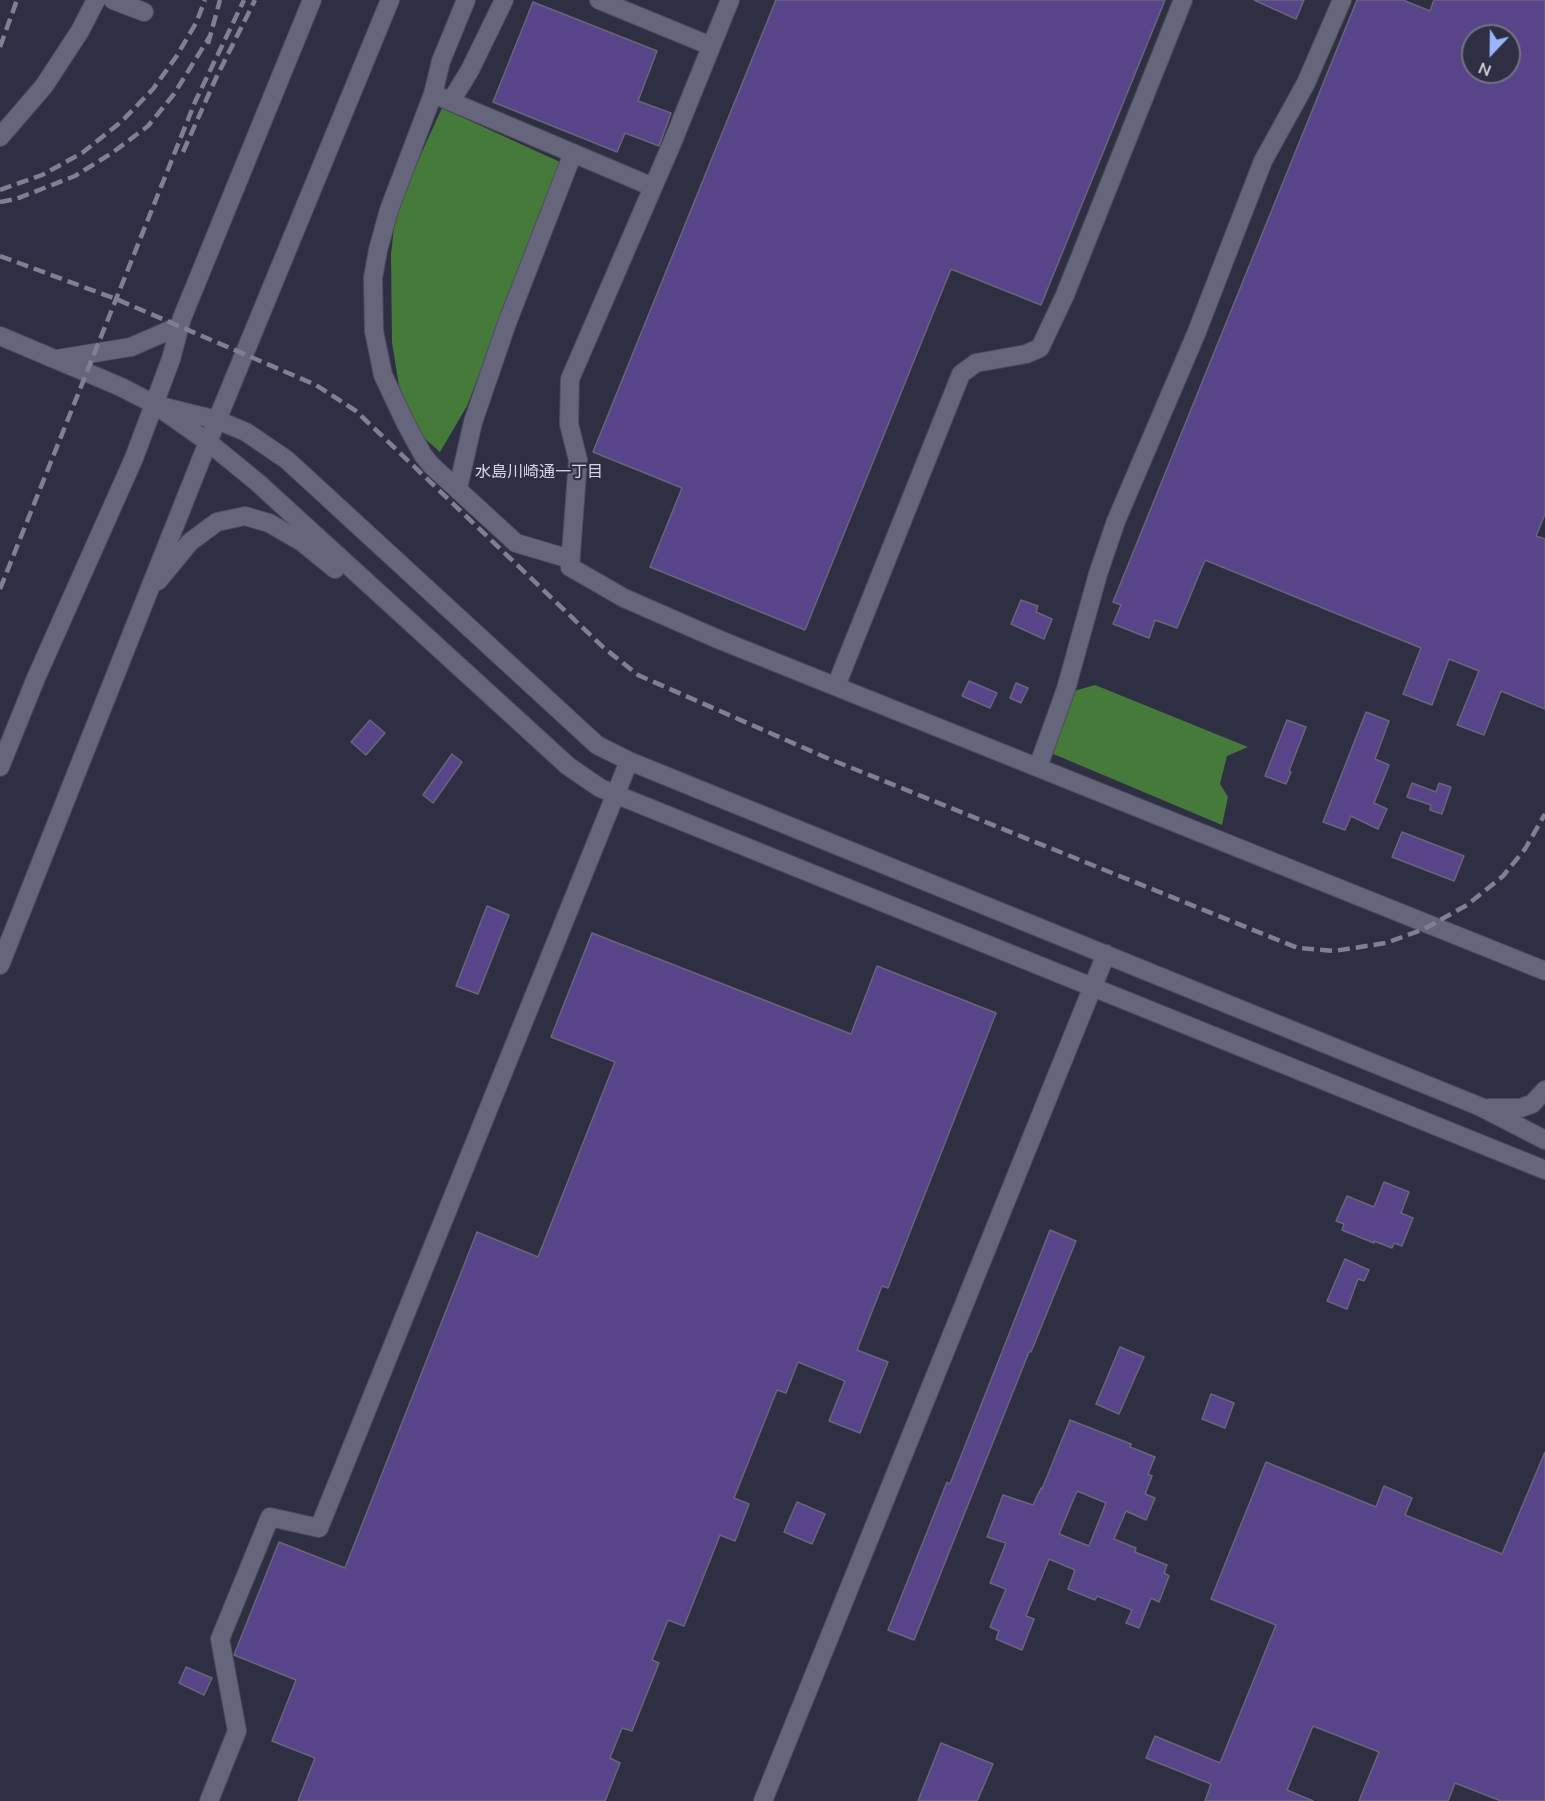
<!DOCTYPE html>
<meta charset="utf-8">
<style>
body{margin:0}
#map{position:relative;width:1545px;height:1801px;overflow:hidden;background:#2f2f43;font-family:"Nunito Sans",sans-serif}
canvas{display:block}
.north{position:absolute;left:1461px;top:24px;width:60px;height:60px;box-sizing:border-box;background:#2f2f43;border:2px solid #727283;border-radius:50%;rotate:202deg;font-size:16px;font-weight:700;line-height:24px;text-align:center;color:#d6d6e3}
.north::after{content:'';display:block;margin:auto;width:21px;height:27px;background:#9ab5fd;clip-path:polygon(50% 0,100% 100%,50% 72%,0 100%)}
</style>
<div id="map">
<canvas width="1545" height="1801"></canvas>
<div class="north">N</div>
</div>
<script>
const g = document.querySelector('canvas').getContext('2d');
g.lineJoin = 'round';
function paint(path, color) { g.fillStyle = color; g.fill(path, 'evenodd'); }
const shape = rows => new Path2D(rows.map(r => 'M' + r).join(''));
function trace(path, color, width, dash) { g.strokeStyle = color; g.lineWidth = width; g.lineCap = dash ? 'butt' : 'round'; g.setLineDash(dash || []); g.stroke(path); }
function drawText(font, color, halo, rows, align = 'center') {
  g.font = font + ' "Nunito Sans","Noto Sans JP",sans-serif'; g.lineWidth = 4.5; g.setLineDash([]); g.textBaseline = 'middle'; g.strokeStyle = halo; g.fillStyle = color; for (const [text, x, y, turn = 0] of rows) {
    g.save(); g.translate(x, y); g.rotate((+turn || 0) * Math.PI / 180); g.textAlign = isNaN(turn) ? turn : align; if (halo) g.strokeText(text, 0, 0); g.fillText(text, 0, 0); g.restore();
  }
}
paint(shape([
 [442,108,560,162,467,406,440,452,415,430,399,386,392,342,391,254,396,209],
 [1095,685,1248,747,1227,756,1220,784,1228,797,1222,825,1051,753,1074,691]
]), '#467a3a');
const building = shape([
 [776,0,1165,0,1041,305,951,269,805,630,650,567,682,488,593,452,776,0],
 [1254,0,1304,0,1296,19,1254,0],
 [1357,0,1403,0,1430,11,1434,0,1545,0,1545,514,1536,536,1545,539,1545,709,1501,691,1484,735,1457,725,1479,671,1449,659,1432,705,1403,694,1421,648,1205,560,1177,628,1155,620,1149,638,1113,624,1121,605,1113,602,1357,0],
 [1473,36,1509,36,1509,72,1473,72,1473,36],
 [533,2,657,51,638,101,671,113,659,146,625,133,617,152,493,102,533,2],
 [1021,600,1038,606,1036,612,1052,619,1044,639,1011,624,1021,600],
 [969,681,997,693,990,708,962,696,969,681],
 [1016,683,1028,688,1021,703,1010,698,1016,683],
 [1366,712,1389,721,1375,759,1389,765,1374,803,1387,809,1378,829,1351,816,1345,830,1323,822,1366,712],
 [370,720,385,733,366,755,351,742,370,720],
 [1287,720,1306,727,1289,771,1291,772,1286,784,1265,776,1287,720],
 [452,754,462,762,433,803,423,795,452,754],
 [1412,783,1436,792,1439,783,1451,787,1442,814,1430,810,1431,805,1407,797,1412,783],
 [1402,832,1464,856,1454,881,1392,857,1402,832],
 [487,906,509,915,478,994,456,986,487,906],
 [592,933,851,1034,877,966,996,1013,888,1288,882,1286,857,1350,888,1362,860,1433,829,1421,845,1381,798,1362,786,1393,777,1390,734,1498,749,1504,735,1541,720,1535,684,1626,668,1620,652,1660,659,1663,632,1731,622,1728,610,1758,620,1763,605,1801,298,1801,315,1758,272,1741,296,1680,234,1655,279,1542,345,1568,477,1232,538,1257,615,1062,551,1037,592,933],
 [1384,1182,1409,1192,1401,1213,1413,1218,1402,1246,1394,1243,1392,1248,1374,1241,1374,1243,1342,1230,1344,1224,1336,1221,1347,1196,1374,1207,1384,1182],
 [1050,1230,1076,1241,1031,1352,1029,1352,914,1640,888,1630,947,1482,950,1484,1050,1230],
 [1345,1259,1369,1270,1364,1281,1358,1279,1347,1309,1327,1301,1345,1259],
 [1120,1347,1144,1357,1119,1414,1096,1404,1120,1347],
 [1211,1394,1234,1403,1225,1428,1202,1419,1211,1394],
 [1070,1420,1131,1444,1130,1447,1155,1457,1148,1474,1152,1476,1145,1494,1155,1498,1146,1520,1126,1511,1114,1539,1136,1548,1135,1552,1167,1565,1164,1573,1169,1576,1159,1602,1151,1598,1139,1628,1126,1623,1132,1610,1097,1596,1095,1600,1068,1589,1075,1570,1049,1559,1026,1616,1034,1619,1022,1650,996,1639,999,1631,990,1627,1006,1589,990,1583,1006,1543,987,1537,1003,1495,1033,1505,1041,1488,1042,1489,1070,1420],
 [1077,1491,1106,1503,1089,1546,1059,1534,1077,1491],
 [1545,1452,1545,1801,1501,1801,1455,1783,1448,1801,1359,1801,1379,1752,1313,1726,1287,1790,1313,1801,1205,1801,1211,1784,1146,1758,1155,1736,1220,1763,1276,1625,1211,1599,1266,1462,1376,1507,1384,1486,1412,1498,1405,1515,1502,1554,1545,1452],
 [797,1502,825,1514,812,1544,784,1532,797,1502],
 [186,1667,212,1678,204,1695,179,1683,186,1667],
 [941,1743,993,1764,977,1801,918,1801,941,1743]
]);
paint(building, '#584489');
trace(building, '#69657b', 1.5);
const minor = shape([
 [113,0,144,12],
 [466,0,441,61,433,94,389,210,378,250,373,278,374,331,383,375,405,422,423,455,431,465,516,543,570,559],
 [599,0,711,46],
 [730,0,673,141,570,379,569,424,578,460,570,567,624,598,720,640,1545,971],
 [433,94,653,187],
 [451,101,470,70,504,0],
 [0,137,44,86,80,31,96,0],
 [0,336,121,387,154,404,208,442,257,482,568,766,600,788,1545,1170],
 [57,359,131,347,179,326],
 [164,407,217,420,246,432,287,460,597,745,629,761,1481,1107,1545,1140],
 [458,488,473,422,507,323,573,153],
 [158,581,190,542,217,522,245,516,269,523,302,542,335,569],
 [836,686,961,374,976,363,1026,354,1040,348,1065,295,1183,0],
 [0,767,36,678,134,458,171,359,182,318,312,0],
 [1038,767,1066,689,1098,574,1116,521,1196,334,1263,161,1306,83,1342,0],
 [0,965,208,442,390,0],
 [1489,1108,1520,1108,1532,1104,1545,1090],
 [209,1801,237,1731,220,1639,270,1517,319,1528,629,761],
 [763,1801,1106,954]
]);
trace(minor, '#4d4c5d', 20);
trace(minor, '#65667c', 18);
trace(shape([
 [208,44,220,0],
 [0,47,17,0],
 [183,152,216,78,255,0],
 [0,190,42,175,82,153,121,122,153,89,176,57,196,23,205,0],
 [0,202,16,199,75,176,112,153,148,126,174,94,210,36],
 [0,256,116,299,316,385,356,411,604,648,638,675,827,758,1298,948,1334,951,1386,943,1424,929,1467,905,1503,876,1525,849,1545,814],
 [0,589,195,102,244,0]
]), '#808091', 4.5, [12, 6]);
drawText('16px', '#d6d6e3', '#2f2f43', [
 ["水島川崎通一丁目",539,473]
]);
</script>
